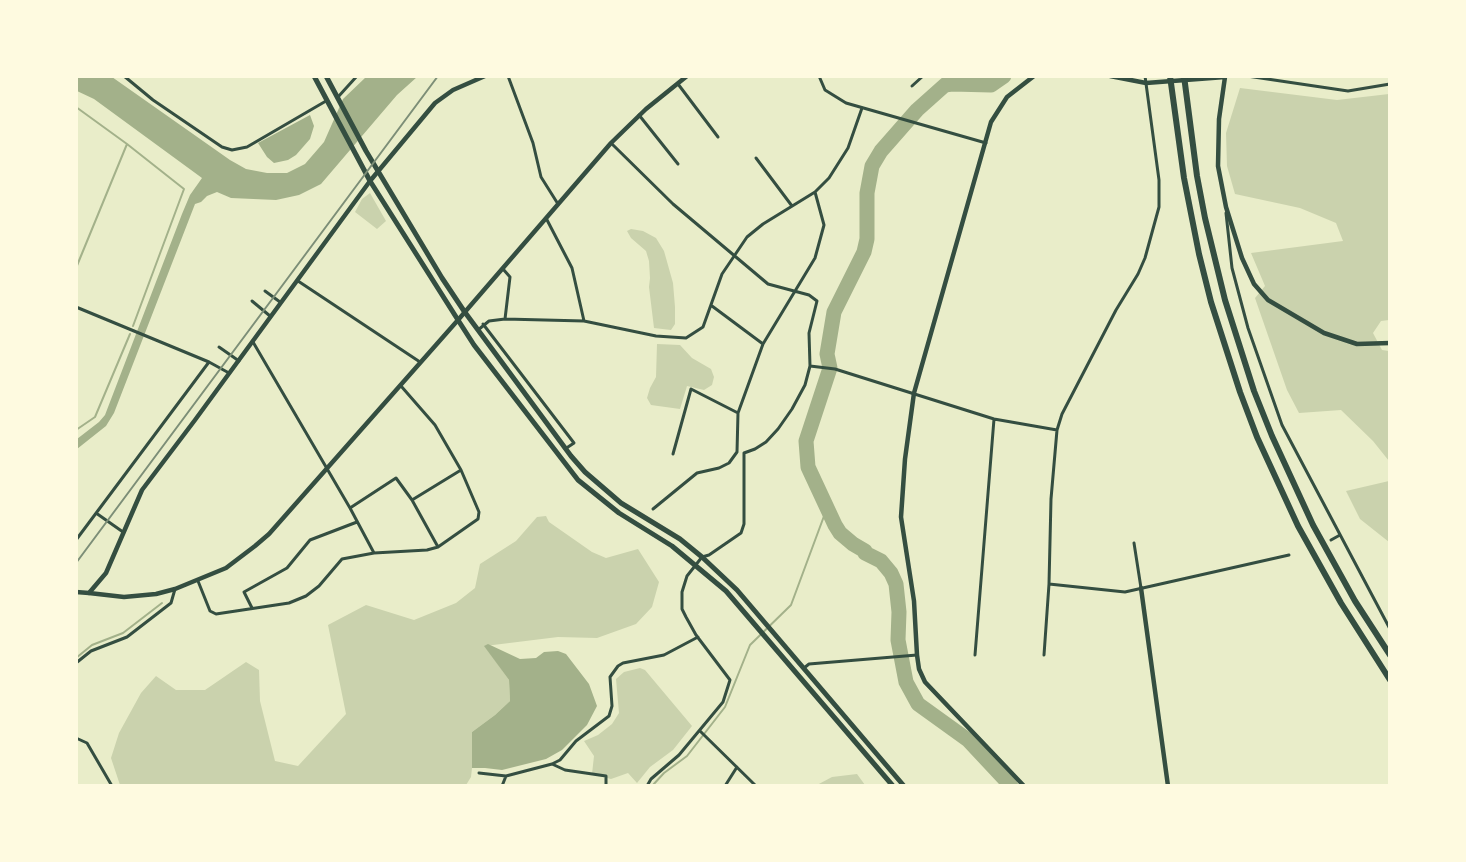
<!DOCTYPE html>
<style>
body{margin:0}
#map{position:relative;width:1466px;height:862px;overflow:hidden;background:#e9edc9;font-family:"Open Sans",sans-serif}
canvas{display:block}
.frame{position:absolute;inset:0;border:78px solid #fefae0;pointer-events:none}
</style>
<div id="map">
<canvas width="1466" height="862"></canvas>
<div class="frame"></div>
</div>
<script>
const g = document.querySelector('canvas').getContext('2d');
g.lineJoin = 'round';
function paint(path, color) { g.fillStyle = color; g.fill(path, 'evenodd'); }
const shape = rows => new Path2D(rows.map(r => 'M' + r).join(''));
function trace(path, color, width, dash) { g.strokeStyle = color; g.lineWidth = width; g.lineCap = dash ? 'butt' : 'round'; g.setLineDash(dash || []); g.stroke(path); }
paint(shape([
 [1240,88,1337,100,1389,94,1389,320,1381,321,1373,333,1382,350,1389,351,1389,461,1373,441,1341,410,1299,413,1287,390,1255,298,1265,286,1251,253,1343,241,1336,223,1300,208,1235,194,1227,166,1226,133],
 [370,193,386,221,377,229,355,212,362,199],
 [631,229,643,231,656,238,664,251,673,283,675,307,675,324,671,330,654,328,649,287,650,278,649,261,646,251,631,238,627,231],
 [657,344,680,345,692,358,711,369,714,377,712,385,704,390,687,386,680,409,651,405,647,398,650,388,656,377],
 [1389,481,1390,481,1389,542,1360,519,1346,491],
 [546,516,549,522,592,552,606,558,638,549,659,582,652,607,636,624,597,638,558,637,485,646,509,680,510,701,495,715,472,732,472,768,471,777,466,785,120,785,111,758,119,733,141,693,156,676,176,690,205,690,246,662,259,670,260,701,275,761,298,766,346,714,328,625,366,605,414,620,456,603,475,588,480,564,516,541,537,517],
 [640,668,645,670,692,726,673,750,650,767,637,783,628,773,611,779,592,774,594,756,584,741,598,735,612,724,619,713,616,679,624,672],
 [857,774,865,785,817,785,832,777]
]), '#cad2ad');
paint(shape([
 [77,77,112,77,230,160,246,169,267,173,287,173,305,164,324,142,343,99,366,77,417,77,397,95,321,184,299,195,276,200,231,198,217,192,207,196,201,202,195,204,114,413,106,426,77,449,77,439,99,422,105,415,182,214,190,195,202,178,94,99,77,91],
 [310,115,314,126,310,139,296,155,288,160,274,163,267,157,258,143],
 [488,644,520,659,536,658,544,652,558,651,566,654,589,684,597,706,587,725,562,750,546,759,502,770,485,768,472,768,472,732,495,715,510,701,509,680,484,646]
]), '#a3b18a');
trace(shape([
 [76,107,127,144],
 [76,268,127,144,184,189,133,326],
 [76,430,95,417,130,334],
 [76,658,92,645,123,633,162,603],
 [652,786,664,773,687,756,725,707,750,645,791,605,827,508]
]), '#a3b18a', 2);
trace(shape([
 [1004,76,991,85,952,84,945,85,917,110,881,151,872,166,867,193,867,239,864,252,834,312,827,354,830,368,806,441,808,467,835,525,840,533,853,544,865,551,865,553,881,561,891,573,896,584,899,612,898,640,906,682,918,704,968,740,1011,786]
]), '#a3b18a', 15);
trace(shape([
 [124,76,153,100,222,147,232,150,247,147,326,101],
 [508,76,533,143,541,177,558,204],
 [819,76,825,90,846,103,986,143],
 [1247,76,1348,91,1390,84],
 [678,84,718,137],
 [912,86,923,76],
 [338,97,357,76],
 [639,115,678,164],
 [611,143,673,204,768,284,809,295,817,301,809,333,810,366,805,385,792,409,778,429,766,442,755,449,744,453,744,524,741,533,709,555,702,557,687,576,682,592,682,609,686,617,696,635,730,680,723,702,679,755,651,779,647,786],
 [756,158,792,206],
 [1226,213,1232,268,1248,328,1282,425,1390,629],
 [546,218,572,268,584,321],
 [503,269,510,277,505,319],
 [298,281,420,362],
 [265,291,280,302],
 [252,301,270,316],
 [712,306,763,344],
 [76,307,209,362,229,373],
 [483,324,574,443,565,449],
 [478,330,489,321,505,319,584,321,656,336,686,338,703,327,722,274,747,237,763,224,815,192,829,178,848,148,862,108],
 [253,342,350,508,374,553],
 [219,347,239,361],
 [810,366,835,369,994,419,1057,430],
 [673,454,691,389,738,413],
 [412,500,461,470],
 [350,508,396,478,412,500,438,547],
 [653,509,697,473,719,468,729,463,737,452,738,413,763,344,815,258,824,225,815,192],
 [96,513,123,532],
 [76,540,209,362],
 [1331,540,1340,535],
 [1134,543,1141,588],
 [198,581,210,611,216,614,289,603,306,596,319,586,342,559,374,553,427,550,438,547,478,519,479,512,461,470,435,425,401,386],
 [1049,584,1125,592,1289,555],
 [252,608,244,592,287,568,310,540,357,522],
 [975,655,994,419],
 [1044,655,1049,584,1051,499,1057,430,1062,414,1116,310,1138,274,1145,258,1159,207,1159,180,1145,76],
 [76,663,91,651,127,637,171,603,175,589],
 [804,668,809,664,917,655],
 [700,731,756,786],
 [76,738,87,743,112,786],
 [552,764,565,770,606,776,606,786],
 [479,773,506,776],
 [502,786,506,776,552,764,560,760,576,741,609,716,612,706,610,677,618,666,623,663,664,655,698,637],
 [725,786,737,767]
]), '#344e41', 3);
trace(shape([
 [1110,76,1146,83,1225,77,1219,119,1218,166,1226,207,1242,258,1254,284,1268,300,1324,333,1357,344,1390,343],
 [1141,588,1168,786],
 [89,593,124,597,156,594,175,589,226,568,255,546,269,534,458,320,611,143,646,109,687,76],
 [1024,786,925,682,919,669,917,655,914,601,901,517,905,459,914,393,991,122,1007,97,1034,76]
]), '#344e41', 4.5);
trace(shape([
 [76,592,89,593,106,573,142,490,195,420,370,181,435,103,453,90,485,76]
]), '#344e41', 4.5);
trace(shape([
 [314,76,370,181,458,320,474,345,578,480,619,513,672,546,726,591,893,786],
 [326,76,366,151,442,278,464,311,571,456,585,472,621,503,680,539,702,557,737,590,904,786]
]), '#344e41', 5);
trace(shape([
 [1170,76,1184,178,1199,254,1211,302,1240,392,1257,437,1298,526,1341,603,1390,680],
 [1184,76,1197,176,1205,218,1225,300,1254,391,1272,436,1313,525,1355,601,1390,655]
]), '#344e41', 6);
trace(shape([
 [76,563,438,76]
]), '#7c8e77', 2);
</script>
